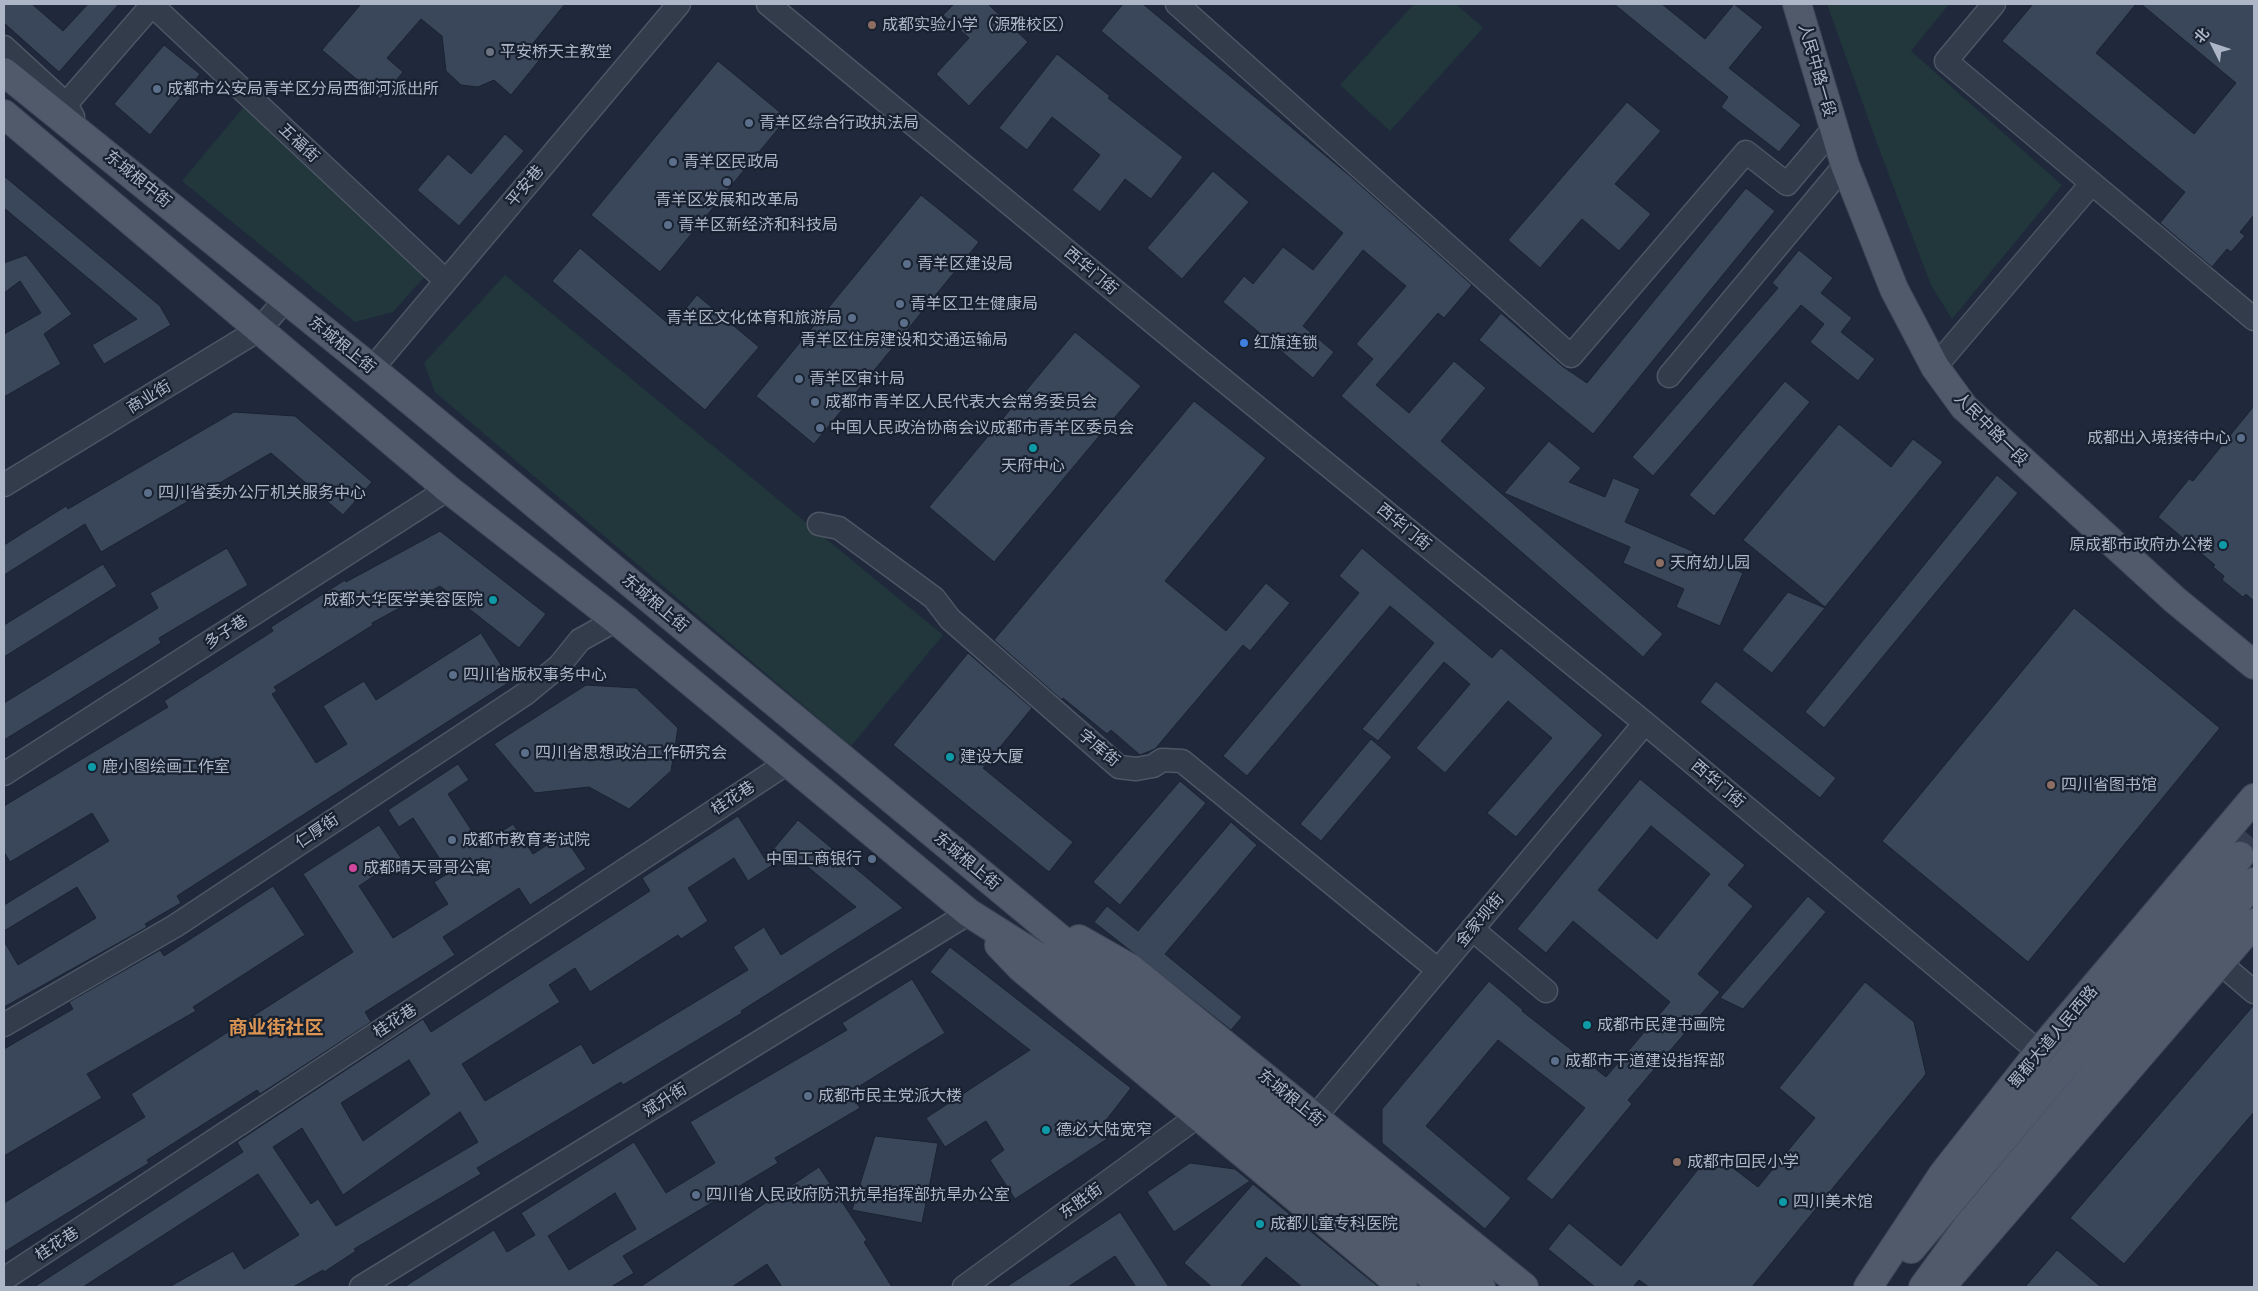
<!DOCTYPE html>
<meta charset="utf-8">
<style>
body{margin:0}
#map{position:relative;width:2258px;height:1291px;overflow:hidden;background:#1f293b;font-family:"Golos Text","Noto Sans SC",sans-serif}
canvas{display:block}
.frame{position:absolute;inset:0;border:5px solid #adb6c7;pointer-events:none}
.north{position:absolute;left:2188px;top:20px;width:50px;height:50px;-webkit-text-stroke:4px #18212f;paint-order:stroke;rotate:311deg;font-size:14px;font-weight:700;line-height:20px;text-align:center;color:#adb6c7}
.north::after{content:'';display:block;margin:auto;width:18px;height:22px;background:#adb6c7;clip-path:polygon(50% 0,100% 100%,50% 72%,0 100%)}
</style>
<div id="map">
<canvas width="2258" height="1291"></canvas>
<div class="frame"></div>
<div class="north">北</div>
</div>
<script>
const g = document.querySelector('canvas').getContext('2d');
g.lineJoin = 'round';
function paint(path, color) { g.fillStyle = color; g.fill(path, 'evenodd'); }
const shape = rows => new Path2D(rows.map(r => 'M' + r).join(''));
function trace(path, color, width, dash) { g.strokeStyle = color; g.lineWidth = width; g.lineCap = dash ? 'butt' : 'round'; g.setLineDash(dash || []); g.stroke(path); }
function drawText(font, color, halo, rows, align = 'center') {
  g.font = font + ' "Golos Text","Noto Sans SC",sans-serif'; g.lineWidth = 4.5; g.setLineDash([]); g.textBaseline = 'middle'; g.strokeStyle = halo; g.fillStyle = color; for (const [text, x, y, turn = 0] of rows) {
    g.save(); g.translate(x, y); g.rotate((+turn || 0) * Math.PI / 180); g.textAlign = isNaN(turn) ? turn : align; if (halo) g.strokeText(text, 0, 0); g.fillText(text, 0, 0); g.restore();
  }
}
paint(shape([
 [1414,4,1456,4,1483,28,1390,131,1340,85],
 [1827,4,1949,4,1911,51,2062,185,1952,319,1931,285,1881,154],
 [247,103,426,275,393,312,355,322,182,181],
 [505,275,943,635,851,746,435,392,424,363]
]), '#21373c');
const building = shape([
 [4,4,32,4,63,31,88,4,119,4,59,72,4,23,4,4],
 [361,4,565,4,530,47,542,57,511,95,494,80,478,87,461,85,446,71,442,36,421,19,387,58,403,72,380,99,322,50,361,4],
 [954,4,988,4,1028,42,969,106,936,74,969,38,943,15,954,4],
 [1123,4,1143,4,1350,176,1472,285,1444,318,1438,313,1376,385,1409,413,1454,361,1486,388,1441,441,1663,634,1643,657,1341,396,1373,359,1356,344,1406,286,1363,250,1303,326,1334,352,1313,378,1223,302,1244,276,1253,284,1283,247,1313,270,1343,233,1101,31,1123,4],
 [1614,4,1662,4,1705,39,1734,4,1763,27,1729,68,1801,125,1779,152,1721,107,1728,97,1614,4],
 [2033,4,2136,4,2096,53,2194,134,2236,83,2141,4,2254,4,2254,215,2240,232,2245,236,2231,252,2227,249,2212,267,2160,223,2185,192,2002,41,2033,4],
 [164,45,200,74,150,135,114,104,164,45],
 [1057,54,1110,96,1108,98,1183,157,1151,199,1125,179,1100,212,1072,190,1100,155,1052,117,1027,150,999,128,1057,54],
 [718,61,787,118,660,272,591,215,718,61],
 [1627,102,1661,131,1615,184,1651,214,1619,251,1582,219,1540,268,1508,240,1627,102],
 [505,134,524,151,459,226,417,190,448,154,471,174,505,134],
 [1213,171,1249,202,1182,279,1147,248,1213,171],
 [4,176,160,306,171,325,104,364,92,345,137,319,4,208,4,176],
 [1746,188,1775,211,1593,434,1479,340,1501,313,1562,366,1587,383,1746,188],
 [921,195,979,242,814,444,756,396,921,195],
 [580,248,671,326,697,295,759,347,705,410,552,281,580,248],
 [1799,250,1833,278,1821,293,1852,318,1841,332,1875,359,1858,381,1810,342,1824,324,1801,305,1653,476,1632,457,1778,288,1772,283,1799,250],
 [26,255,72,314,44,334,61,364,4,397,4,334,41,313,20,281,4,293,4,263,26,255],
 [1075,332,1141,386,994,562,929,507,1075,332],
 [1785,381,1810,402,1714,516,1689,495,1785,381],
 [1194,401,1266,458,1165,581,1226,631,1266,583,1290,603,1250,651,1243,645,1155,749,1140,755,1111,730,1107,734,1063,698,1062,700,994,640,1194,401],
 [2254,406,2254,601,2246,594,2243,597,2222,580,2224,576,2213,567,2215,565,2158,517,2189,479,2193,481,2254,406],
 [234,412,295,416,372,482,343,515,271,453,101,552,85,524,4,575,4,545,66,506,68,509,234,412],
 [1839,424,1891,467,1913,439,1943,462,1825,607,1743,540,1839,424],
 [1549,441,1581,468,1569,482,1605,497,1613,478,1640,489,1625,522,1743,573,1720,626,1676,607,1684,589,1623,563,1630,547,1504,493,1549,441],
 [1997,475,2018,493,1824,728,1805,712,1997,475],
 [440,531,546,614,519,648,440,586,372,623,373,625,274,687,277,691,272,694,316,763,347,744,323,706,364,681,376,700,481,633,511,681,177,896,181,903,145,924,147,927,4,1007,4,941,18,965,96,918,77,887,4,931,4,905,109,841,92,813,10,862,4,852,4,806,168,707,164,701,273,631,271,627,345,580,346,582,440,531],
 [227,548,248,585,159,638,161,643,4,740,4,703,158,608,150,593,227,548],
 [1362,548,1492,658,1501,648,1603,735,1516,837,1487,813,1552,738,1508,701,1445,773,1416,748,1470,684,1444,662,1378,741,1362,729,1434,643,1390,606,1247,776,1223,756,1359,593,1339,576,1362,548],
 [103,564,117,586,4,657,4,625,103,564],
 [1788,592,1825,608,1772,673,1742,650,1788,592],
 [2074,608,2220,728,2028,962,1882,841,2074,608],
 [968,653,1032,708,983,768,1073,842,1049,872,893,745,968,653],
 [1716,681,1836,778,1820,798,1700,702,1716,681],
 [586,685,636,688,678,728,671,771,629,809,589,787,535,793,494,744,586,685],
 [1371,739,1392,757,1321,841,1300,824,1371,739],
 [458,764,469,780,448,794,481,845,513,824,533,854,563,835,586,869,530,905,519,888,443,937,455,955,365,1012,371,1022,260,1094,257,1090,147,1160,149,1163,4,1252,4,1203,145,1117,131,1094,353,952,303,874,379,825,401,858,359,886,393,938,448,904,434,882,449,873,413,818,399,827,388,810,458,764],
 [1640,779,1745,865,1728,885,1753,906,1698,974,1720,992,1628,1100,1632,1104,1552,1200,1526,1179,1585,1108,1498,1040,1426,1126,1511,1198,1485,1229,1382,1143,1382,1109,1489,981,1523,1010,1522,1011,1606,1077,1670,1002,1573,921,1546,953,1517,929,1640,779],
 [1651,826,1710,874,1657,939,1598,890,1651,826],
 [1180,781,1206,803,1120,905,1093,882,1180,781],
 [738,816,765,859,798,820,903,908,741,1011,742,1013,623,1085,621,1082,477,1168,481,1174,354,1249,356,1251,324,1272,323,1270,293,1287,169,1287,233,1251,244,1269,299,1235,258,1174,83,1287,34,1287,243,1152,237,1142,423,1019,431,1032,650,891,642,878,738,816],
 [791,853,856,907,781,955,764,927,733,947,748,970,593,1064,581,1044,485,1101,462,1064,560,1002,549,985,575,968,590,992,678,935,681,939,708,921,688,888,734,858,748,881,791,853],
 [409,1060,430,1094,363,1141,341,1103,409,1060],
 [460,1112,478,1142,336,1226,318,1199,311,1204,273,1147,302,1128,343,1195,460,1112],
 [1231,822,1257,845,1165,954,1242,1017,1231,1030,1094,922,1107,906,1138,931,1231,822],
 [273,886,305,935,193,1007,196,1011,87,1074,102,1098,4,1156,4,1049,73,1009,69,1002,160,950,164,956,273,886],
 [1808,896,1826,912,1743,1009,1720,998,1808,896],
 [950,947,1131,1088,1100,1128,1107,1139,1015,1199,990,1160,1004,1150,986,1121,945,1147,926,1118,1030,1050,930,972,950,947],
 [912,979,945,1033,850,1092,860,1108,775,1158,778,1163,623,1256,634,1273,611,1287,404,1287,494,1230,507,1252,535,1235,521,1213,634,1142,666,1193,715,1163,690,1122,847,1030,842,1023,912,979],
 [615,1193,636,1229,569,1270,548,1236,615,1193],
 [1865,982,1914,1022,1926,1074,1752,1287,1649,1287,1639,1280,1633,1287,1595,1287,1548,1249,1569,1223,1621,1266,1712,1152,1758,1187,1815,1118,1779,1088,1865,982],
 [2254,1005,2254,1112,2124,1264,2070,1218,2254,1005],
 [875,1136,938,1143,922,1223,852,1210,875,1136],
 [1190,1163,1235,1169,1250,1181,1174,1232,1147,1192,1190,1163],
 [819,1167,867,1240,864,1242,892,1287,782,1287,767,1264,732,1287,640,1287,819,1167],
 [1253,1184,1364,1275,1379,1287,1302,1287,1266,1257,1240,1287,1212,1287,1184,1263,1253,1184],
 [1120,1212,1169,1287,1136,1287,1115,1256,1068,1287,1006,1287,1120,1212],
 [2057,1250,2101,1287,2025,1287,2057,1250]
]);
paint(building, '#3a475b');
trace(building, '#1a2331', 1);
trace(shape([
 [2240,856,2254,839]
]), '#343e50', 28, [28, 14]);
const minor = shape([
 [151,4,446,281],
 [768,4,1195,357,1645,723,2039,1052],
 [1177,4,1571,356,1746,152,1787,184,1834,128],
 [1994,4,1946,61,2254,319],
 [4,47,66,104,73,117],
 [66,104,152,5],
 [1935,367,2092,183],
 [372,369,679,4],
 [1669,376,1845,165],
 [4,485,260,329,286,299],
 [819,524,839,528,934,598,950,619,1119,767,1136,769,1153,766,1162,760,1182,761,1438,970],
 [4,774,448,489],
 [1472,929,1546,991],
 [2220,963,2254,992],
 [4,1025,175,926,525,694,559,666,580,640,616,620],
 [1315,1117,1645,723],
 [4,1279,787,763],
 [361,1287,969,913],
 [964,1287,1198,1116]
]);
const major = shape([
 [1797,4,1845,165,1894,289,1935,367,1964,407,2175,600,2254,665],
 [4,72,372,369,1481,1287],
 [4,114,448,489,616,620,969,913,1045,961,1444,1287],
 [1079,939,1130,968,1524,1287],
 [999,945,1021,968,1403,1287],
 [1911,1249,2240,856],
 [1946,1281,2254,923],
 [1868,1287,1943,1174,2039,1052,2254,798],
 [1923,1287,1966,1228,2254,882]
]);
trace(minor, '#4d5665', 25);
trace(major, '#3c4554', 30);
trace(minor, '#333c4b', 22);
trace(major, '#505a6b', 28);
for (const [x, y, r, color] of [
 [872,25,5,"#8d6e63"],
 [490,52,5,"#6b7280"],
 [157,89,5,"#5c6f8a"],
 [749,123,5,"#5c6f8a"],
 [673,162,5,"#5c6f8a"],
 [727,182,5,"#5c6f8a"],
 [668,225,5,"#5c6f8a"],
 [907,264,5,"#5c6f8a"],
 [900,304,5,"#5c6f8a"],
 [852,318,5,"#5c6f8a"],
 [904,323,5,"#5c6f8a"],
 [1244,343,5,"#3f7fe0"],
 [799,379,5,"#5c6f8a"],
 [815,402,5,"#5c6f8a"],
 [820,428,5,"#5c6f8a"],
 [2241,438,5,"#5c6f8a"],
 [1033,448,5,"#0f9aa8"],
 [148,493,5,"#5c6f8a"],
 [2223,545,5,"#0f9aa8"],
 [1660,563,5,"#8d6e63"],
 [493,600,5,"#0f9aa8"],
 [453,675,5,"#5c6f8a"],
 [525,753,5,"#5c6f8a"],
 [950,757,5,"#0f9aa8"],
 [92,767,5,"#0f9aa8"],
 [2051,785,5,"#8d6e63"],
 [452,840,5,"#5c6f8a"],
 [872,859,5,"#5c6f8a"],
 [353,868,5,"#d1479c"],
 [1587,1025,5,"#0f9aa8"],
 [1555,1061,5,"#5c6f8a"],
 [808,1096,5,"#5c6f8a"],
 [1046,1130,5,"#0f9aa8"],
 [1677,1162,5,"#8d6e63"],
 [696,1195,5,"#5c6f8a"],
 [1783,1202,5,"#0f9aa8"],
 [1260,1224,5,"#0f9aa8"]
]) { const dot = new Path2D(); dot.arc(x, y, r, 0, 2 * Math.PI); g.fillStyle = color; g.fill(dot); trace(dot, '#18212f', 2); }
drawText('16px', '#adb6c7', '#18212f', [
 ["成都实验小学（源雅校区）",882,25],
 ["平安桥天主教堂",500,52],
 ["成都市公安局青羊区分局西御河派出所",167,89],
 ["青羊区综合行政执法局",759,123],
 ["青羊区民政局",683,162],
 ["青羊区发展和改革局",727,200,"center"],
 ["青羊区新经济和科技局",678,225],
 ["青羊区建设局",917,264],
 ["青羊区卫生健康局",910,304],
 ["青羊区文化体育和旅游局",842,318,"right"],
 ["青羊区住房建设和交通运输局",904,340,"center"],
 ["红旗连锁",1254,343],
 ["青羊区审计局",809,379],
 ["成都市青羊区人民代表大会常务委员会",825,402],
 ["中国人民政治协商会议成都市青羊区委员会",830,428],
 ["成都出入境接待中心",2231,438,"right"],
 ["天府中心",1033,466,"center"],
 ["四川省委办公厅机关服务中心",158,493],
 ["原成都市政府办公楼",2213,545,"right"],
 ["天府幼儿园",1670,563],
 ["成都大华医学美容医院",483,600,"right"],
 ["四川省版权事务中心",463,675],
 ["四川省思想政治工作研究会",535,753],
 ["建设大厦",960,757],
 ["鹿小图绘画工作室",102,767],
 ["四川省图书馆",2061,785],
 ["成都市教育考试院",462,840],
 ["中国工商银行",862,859,"right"],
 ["成都晴天哥哥公寓",363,868],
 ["成都市民建书画院",1597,1025],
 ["成都市干道建设指挥部",1565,1061],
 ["成都市民主党派大楼",818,1096],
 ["德必大陆宽窄",1056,1130],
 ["成都市回民小学",1687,1162],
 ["四川省人民政府防汛抗旱指挥部抗旱办公室",706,1195],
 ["四川美术馆",1793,1202],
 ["成都儿童专科医院",1270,1224]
], 'left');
drawText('16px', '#adb6c7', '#18212f', [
 ["人民中路一段",1817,70,74],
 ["五福街",299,143,43],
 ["东城根中街",138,179,39],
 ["平安巷",525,186,-50],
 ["西华门街",1091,271,40],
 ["东城根上街",342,345,39],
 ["商业街",149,397,-31],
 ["人民中路一段",1991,429,45],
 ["西华门街",1404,527,39],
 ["东城根上街",655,603,40],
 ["多子巷",226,632,-33],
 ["字库街",1099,748,39],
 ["西华门街",1718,784,40],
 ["桂花巷",733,798,-33],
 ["仁厚街",317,831,-34],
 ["东城根上街",967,861,40],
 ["金家坝街",1480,920,-50],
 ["桂花巷",395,1021,-33],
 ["蜀都大道人民西路",2053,1037,-50],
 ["东城根上街",1291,1098,39],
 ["斌升街",665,1100,-32],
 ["东胜街",1081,1201,-36],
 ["桂花巷",57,1244,-33]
]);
drawText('bold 19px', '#dd9553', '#18212f', [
 ["商业街社区",276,1028]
]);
</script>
